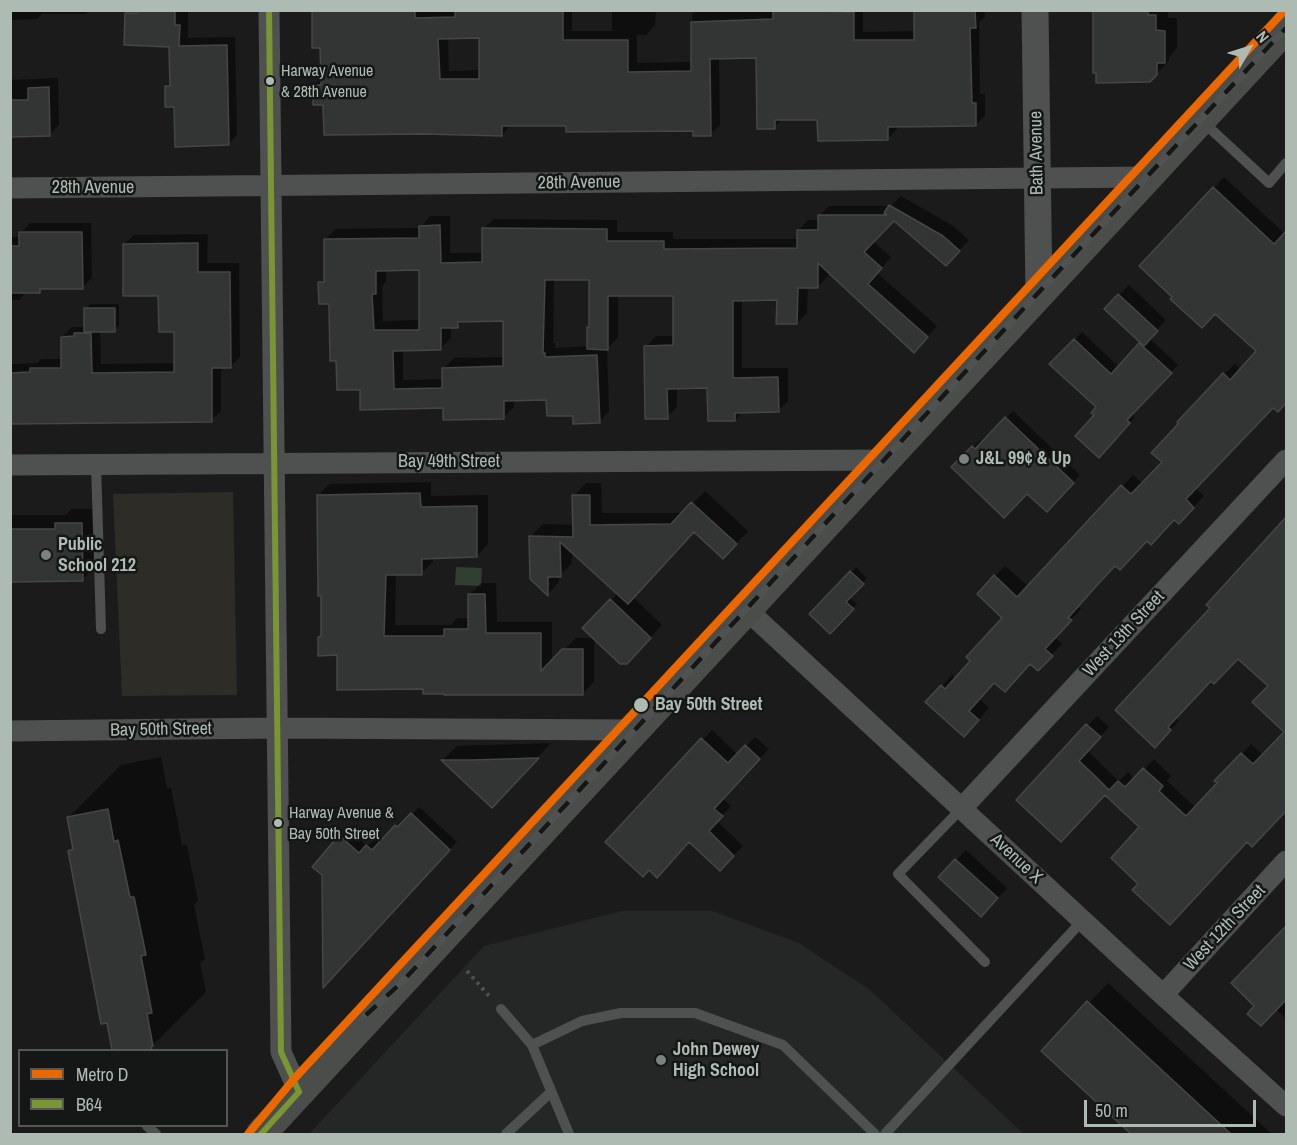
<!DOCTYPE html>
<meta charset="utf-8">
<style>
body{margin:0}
#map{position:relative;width:1297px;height:1145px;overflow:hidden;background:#1b1b1b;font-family:"Archivo Narrow",sans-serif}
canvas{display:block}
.frame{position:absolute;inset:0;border:12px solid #aebbb2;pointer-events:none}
.legend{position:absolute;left:18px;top:1049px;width:210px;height:78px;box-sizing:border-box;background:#151717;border:2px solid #525955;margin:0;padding:8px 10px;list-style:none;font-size:18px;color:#aebbb2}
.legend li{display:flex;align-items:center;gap:12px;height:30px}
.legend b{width:30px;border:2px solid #525955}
.north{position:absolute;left:1219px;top:18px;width:60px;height:60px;-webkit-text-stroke:4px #151717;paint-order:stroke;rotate:51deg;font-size:16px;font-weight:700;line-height:24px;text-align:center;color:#aebbb2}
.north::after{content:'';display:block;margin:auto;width:21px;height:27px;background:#aebbb2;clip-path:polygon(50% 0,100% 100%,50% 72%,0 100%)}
.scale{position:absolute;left:1084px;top:1100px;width:172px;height:27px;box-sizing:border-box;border:3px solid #aebbb2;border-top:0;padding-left:8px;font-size:18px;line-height:21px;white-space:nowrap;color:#aebbb2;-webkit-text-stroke:4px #151717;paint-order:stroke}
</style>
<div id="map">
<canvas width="1297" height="1145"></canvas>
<div class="frame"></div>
<ul class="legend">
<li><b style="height:8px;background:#eb6800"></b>Metro D</li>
<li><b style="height:8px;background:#799534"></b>B64</li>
</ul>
<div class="north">N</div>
<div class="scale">50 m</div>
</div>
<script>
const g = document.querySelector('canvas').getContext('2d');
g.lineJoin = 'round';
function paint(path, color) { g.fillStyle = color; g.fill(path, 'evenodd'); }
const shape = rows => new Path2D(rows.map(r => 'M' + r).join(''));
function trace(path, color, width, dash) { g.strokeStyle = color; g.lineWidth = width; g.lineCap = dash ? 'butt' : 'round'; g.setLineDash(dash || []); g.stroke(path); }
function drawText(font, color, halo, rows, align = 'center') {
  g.font = font + ' "Archivo Narrow",sans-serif'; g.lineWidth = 5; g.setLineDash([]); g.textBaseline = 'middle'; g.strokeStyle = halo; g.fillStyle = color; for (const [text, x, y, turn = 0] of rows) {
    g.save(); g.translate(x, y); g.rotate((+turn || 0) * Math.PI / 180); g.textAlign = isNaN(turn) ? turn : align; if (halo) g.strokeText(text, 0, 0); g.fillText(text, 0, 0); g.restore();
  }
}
paint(shape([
 [622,911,712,911,799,943,870,990,1024,1134,309,1134,484,946]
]), '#252726');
paint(shape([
 [233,492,237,695,122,696,113,494]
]), '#2e2c26');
paint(shape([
 [456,567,482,568,481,586,455,585]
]), '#313e32');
paint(shape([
 [10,10,89,10,86,14,42,14,37,19,10,20],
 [129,10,188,10,188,38,235,37,237,135,228,144,175,106,166,87,172,82,171,45,126,13],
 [313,10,572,10,572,31,612,31,612,10,656,10,655,25,646,35,637,35,637,63,692,62,692,15,697,10,863,10,863,32,916,31,915,10,984,10,985,17,979,22,980,94,985,94,985,115,976,125,897,126,897,129,888,138,819,119,783,119,774,127,758,56,719,57,720,125,710,134,695,129,567,125,511,125,502,135,324,104,314,85,322,78,322,46],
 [481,37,481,70,449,71,448,38],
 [1094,10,1168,10,1168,18,1177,18,1177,48,1169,57,1169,61,1150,80],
 [58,78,59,125,50,134,10,135,10,80],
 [1224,177,1285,234,1273,406,1195,488,1204,496,1179,522,1175,518,1116,565,1078,606,1081,609,1055,637,1062,644,1038,669,1030,662,995,681,979,699,989,708,975,724,942,686,952,675,956,679,972,660,1004,618,995,576,1005,566,1029,587,1133,475,1143,484,1164,462,1224,374,1235,364,1241,370,1258,351,1214,188],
 [901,196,953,226,969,240,956,254,894,219,873,241,891,257,877,273,937,326,924,340,828,270,828,276,818,287,808,287,807,313,797,323,778,299,742,299,742,368,788,368,788,401,778,411,743,412,735,420,709,387,677,387,677,407,667,417,646,347,656,336,675,336,674,294,618,294,618,338,607,348,609,411,599,422,574,414,548,398,514,399,514,407,503,418,361,388,338,360,331,303,320,283,326,277,325,239,336,229,420,228,430,216,450,216,450,253,483,253,483,229,494,219,617,220,617,232,673,232,673,239,798,239,798,230,808,220,819,220,819,216,829,206,891,206],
 [386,269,421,269,421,320,383,321,382,286,386,282],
 [554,278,590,278,591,325,589,346,555,348,555,343,553,343],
 [504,319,505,357,454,358,444,368,444,379,403,380,403,349,441,348,451,338,451,327,458,326,464,320],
 [30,223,91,223,92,278,82,287,43,288,40,291,27,291,19,300,10,300,10,237,21,237,21,233],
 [208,234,207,263,239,263,240,357,231,366,221,367,221,411,211,420,10,423,10,364,37,363,42,359,63,359,62,337,72,327,82,327,86,324,86,309,90,304,119,304,119,326,114,330,100,331,101,364,176,363,176,331,160,295,124,244,134,235],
 [1129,285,1166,320,1149,338,1178,365,1134,411,1134,418,1107,448,1096,415,1098,407,1052,364,1082,332,1119,367,1142,342,1106,308],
 [1013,411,1080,475,1047,510,1027,492,953,467,980,440,983,443],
 [431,482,431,496,488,495,488,544,477,556,433,557,433,562,421,573,396,574,395,625,451,625,457,618,470,618,469,595,481,583,496,583,497,622,552,622,552,662,576,638,594,638,594,682,583,693,425,688,338,654,319,637,323,634,318,495,330,484],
 [586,483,601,483,602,513,684,513,705,491,748,531,735,545,695,530,633,597,662,625,624,665,584,628,618,593,572,551,572,563,559,576,559,582,548,594,531,536,543,524,574,525,574,496],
 [71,509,96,509,97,565,82,580,10,580,10,515,66,515],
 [856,567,867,578,849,597,857,604,830,632,811,614],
 [1286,595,1270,686,1238,657,1211,679,1175,717,1179,721,1163,737,1117,710],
 [1097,716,1109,727,1087,750,1103,766,1119,781,1128,772,1135,779,1154,759,1171,776,1167,781,1196,808,1219,783,1216,781,1251,744,1264,756,1286,732,1286,813,1285,814,1283,813,1247,841,1140,884,1141,827,1105,793,1018,800],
 [712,730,738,755,755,737,769,749,722,798,731,806,717,821,743,846,720,869,689,841,649,868,607,842],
 [551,743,507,791,443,760,457,746],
 [161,757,167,789,171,788,182,845,187,845,198,901,194,905,205,959,200,963,206,992,153,1045,124,1050,113,1050,69,851,74,846,68,818,121,765],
 [419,807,457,842,330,978,324,854,348,829,367,846,375,839,380,843,403,819,406,821],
 [966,850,1007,888,991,906,940,877],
 [1286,928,1286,1019,1276,1009],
 [1108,983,1272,1134,1134,1134,1043,1051],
 [10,1120,13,1134,10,1134]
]), '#0007');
const building = shape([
 [137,10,175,10,175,25,180,25,179,46,227,45,229,145,175,147,174,107,165,107,165,86,170,86,169,47,124,45,125,13,137,13,137,10],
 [312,10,415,10,415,18,455,17,455,10,563,10,563,40,628,40,628,72,691,71,691,22,773,19,773,10,854,12,854,40,914,40,914,10,975,10,976,28,970,28,972,103,976,103,976,126,888,127,888,140,818,141,817,120,775,120,775,129,757,129,756,58,710,59,711,136,693,136,693,131,566,132,566,126,502,126,502,136,425,134,324,135,323,105,313,105,313,85,321,85,320,48,312,48,312,10],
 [479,38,479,79,440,79,438,39,479,38],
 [1093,10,1148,10,1148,15,1156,15,1156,30,1165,31,1165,63,1157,63,1157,75,1150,82,1096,83,1096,73,1093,73,1093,10],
 [49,87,50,136,10,137,10,100,28,100,28,88,49,87],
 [1213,187,1274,244,1287,230,1287,402,1278,412,1273,408,1186,499,1194,508,1179,524,1174,520,1151,545,1147,541,1120,570,1115,566,1099,583,1068,618,1072,620,1045,649,1053,656,1038,671,1030,664,1005,692,994,683,969,711,979,720,964,737,925,702,941,685,945,689,970,661,966,657,1002,618,977,594,994,575,1017,597,1121,485,1131,494,1162,462,1151,453,1178,424,1177,422,1223,373,1230,380,1256,351,1215,314,1202,328,1170,299,1172,297,1139,266,1213,187],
 [889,205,943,236,960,251,946,266,894,221,864,252,882,268,868,284,928,337,914,353,818,263,818,288,798,288,797,324,776,324,777,300,733,301,733,378,778,377,779,412,735,413,735,421,708,421,707,388,667,389,668,419,645,419,644,346,673,345,673,296,608,296,608,350,587,349,587,327,589,327,589,280,545,280,543,353,545,353,545,357,597,355,600,423,573,424,573,416,547,416,546,400,504,401,504,419,443,420,443,408,360,410,360,390,337,390,336,361,330,361,329,304,319,304,318,282,324,282,324,239,419,238,419,226,440,225,441,263,482,262,482,228,607,229,607,241,664,241,664,249,797,248,797,230,818,230,818,215,887,215,884,213,889,205],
 [419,270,419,330,374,330,372,294,376,294,376,271,419,270],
 [503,321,503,366,442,368,442,388,394,389,393,351,441,350,441,328,458,328,458,322,503,321],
 [19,232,82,232,83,289,40,289,40,293,10,293,10,246,19,246,19,232],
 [198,243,198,272,230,272,231,368,212,368,212,422,10,424,10,373,30,372,30,368,61,368,61,337,74,336,74,333,91,333,92,373,174,372,174,332,159,332,158,296,123,296,123,244,198,243],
 [1118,294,1158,331,1144,346,1104,309,1118,294],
 [84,308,115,308,115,332,84,332,84,308],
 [1074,339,1111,374,1139,343,1172,373,1127,420,1130,423,1099,458,1075,436,1094,415,1091,413,1096,407,1049,364,1074,339],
 [1005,417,1074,483,1047,512,1027,494,1004,518,951,467,972,446,975,449,1005,417],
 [420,493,421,507,477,506,477,557,422,559,422,575,386,575,384,636,444,636,444,629,468,629,468,594,485,594,486,633,541,633,541,671,562,649,583,649,583,695,444,695,444,694,423,694,423,689,337,690,337,655,318,656,318,637,321,636,321,596,318,596,317,495,420,493],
 [572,495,590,495,590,525,671,524,691,502,737,544,723,559,694,532,628,604,560,542,561,577,548,577,548,596,530,579,529,536,573,537,572,495],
 [1287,516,1287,810,1252,847,1247,842,1170,925,1132,890,1138,884,1111,858,1139,827,1105,795,1061,842,1016,800,1086,724,1101,737,1079,761,1094,775,1109,790,1118,781,1125,787,1143,768,1163,786,1159,791,1186,816,1217,783,1214,781,1241,753,1253,764,1284,732,1252,702,1268,686,1238,659,1214,684,1211,681,1168,727,1171,730,1155,748,1115,710,1210,608,1206,605,1287,516],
 [55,523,82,523,83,581,10,582,10,529,55,529,55,523],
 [850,571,864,584,846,602,854,609,830,634,809,614,850,571],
 [610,599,651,638,627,664,620,664,582,628,610,599],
 [701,738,728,763,745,745,760,759,714,809,723,816,709,831,734,856,720,871,689,842,657,878,649,870,643,877,605,842,701,738],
 [539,758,492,808,441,760,471,760,539,758],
 [108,809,114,842,118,840,130,897,134,897,146,955,141,956,152,1013,147,1014,153,1046,151,1047,152,1050,112,1050,107,1023,101,1024,68,851,73,849,67,817,108,809],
 [411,813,450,850,323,988,322,875,312,867,339,835,359,853,366,845,372,850,395,825,397,827,411,813],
 [955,859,998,898,981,917,938,877,955,859],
 [1287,925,1287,999,1261,1026,1247,1014,1254,1006,1231,983,1287,925],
 [1087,1001,1231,1134,1131,1134,1041,1051,1087,1001]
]);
paint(building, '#333534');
trace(building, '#444745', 1.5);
trace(shape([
 [467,971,490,997]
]), '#4f5250', 4, [3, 4.5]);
trace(shape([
 [1202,121,1269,183,1286,163],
 [96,464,101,629],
 [962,808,898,874,985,962],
 [501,1009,532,1045,569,1134],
 [532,1045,582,1021,621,1013,695,1013,783,1045,875,1134],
 [147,1126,156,1134],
 [506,1134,551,1092],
 [885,1134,1083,920]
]), '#4e514f', 10);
trace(shape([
 [269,10,281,1052,299,1092],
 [10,188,1147,177],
 [10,465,887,460],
 [747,610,1163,995,1286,1106],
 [10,731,277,728,636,730],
 [962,808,1286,460],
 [1163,995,1286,861]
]), '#4e514f', 21);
trace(shape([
 [1035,10,1039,295]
]), '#4e514f', 27);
trace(shape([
 [261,1134,1286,28]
]), '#4b4d4b', 30);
const rail = shape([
 [366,1015,401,983,453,927,1026,306,1286,28]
]);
trace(rail, '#505251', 7);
trace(rail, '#151717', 4.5, [14]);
trace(shape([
 [269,10,281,1052,299,1092],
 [261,1134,299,1092]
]), '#799534', 6);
trace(shape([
 [248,1134,294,1079,1285,10]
]), '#eb6800', 8);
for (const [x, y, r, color] of [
 [270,81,5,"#aebbb2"],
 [964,459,6,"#7b837d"],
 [46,555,6,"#7b837d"],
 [641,705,8,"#aebbb2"],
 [278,823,5,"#aebbb2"],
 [661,1060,6,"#7b837d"]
]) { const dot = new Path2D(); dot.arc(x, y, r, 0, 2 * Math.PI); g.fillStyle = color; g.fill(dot); trace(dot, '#151717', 2); }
drawText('16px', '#aebbb2', '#151717', [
 ["Harway Avenue",281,72],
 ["& 28th Avenue",281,93],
 ["Harway Avenue &",289,814],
 ["Bay 50th Street",289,835]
], 'left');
drawText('18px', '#aebbb2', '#151717', [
 ["Bath Avenue",1037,153,-91],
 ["28th Avenue",579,183,-1],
 ["28th Avenue",93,188],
 ["Bay 49th Street",449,462],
 ["West 13th Street",1124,634,-47],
 ["Bay 50th Street",161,730,-1],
 ["Avenue X",1016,859,43],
 ["West 12th Street",1225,928,-47]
]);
drawText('bold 18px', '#aebbb2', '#151717', [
 ["J&L 99¢ & Up",976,459],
 ["Public",58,545],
 ["School 212",58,566],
 ["John Dewey",673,1050],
 ["High School",673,1071]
], 'left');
drawText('bold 18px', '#aebbb2', '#151717', [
 ["Bay 50th Street",655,705]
], 'left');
</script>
